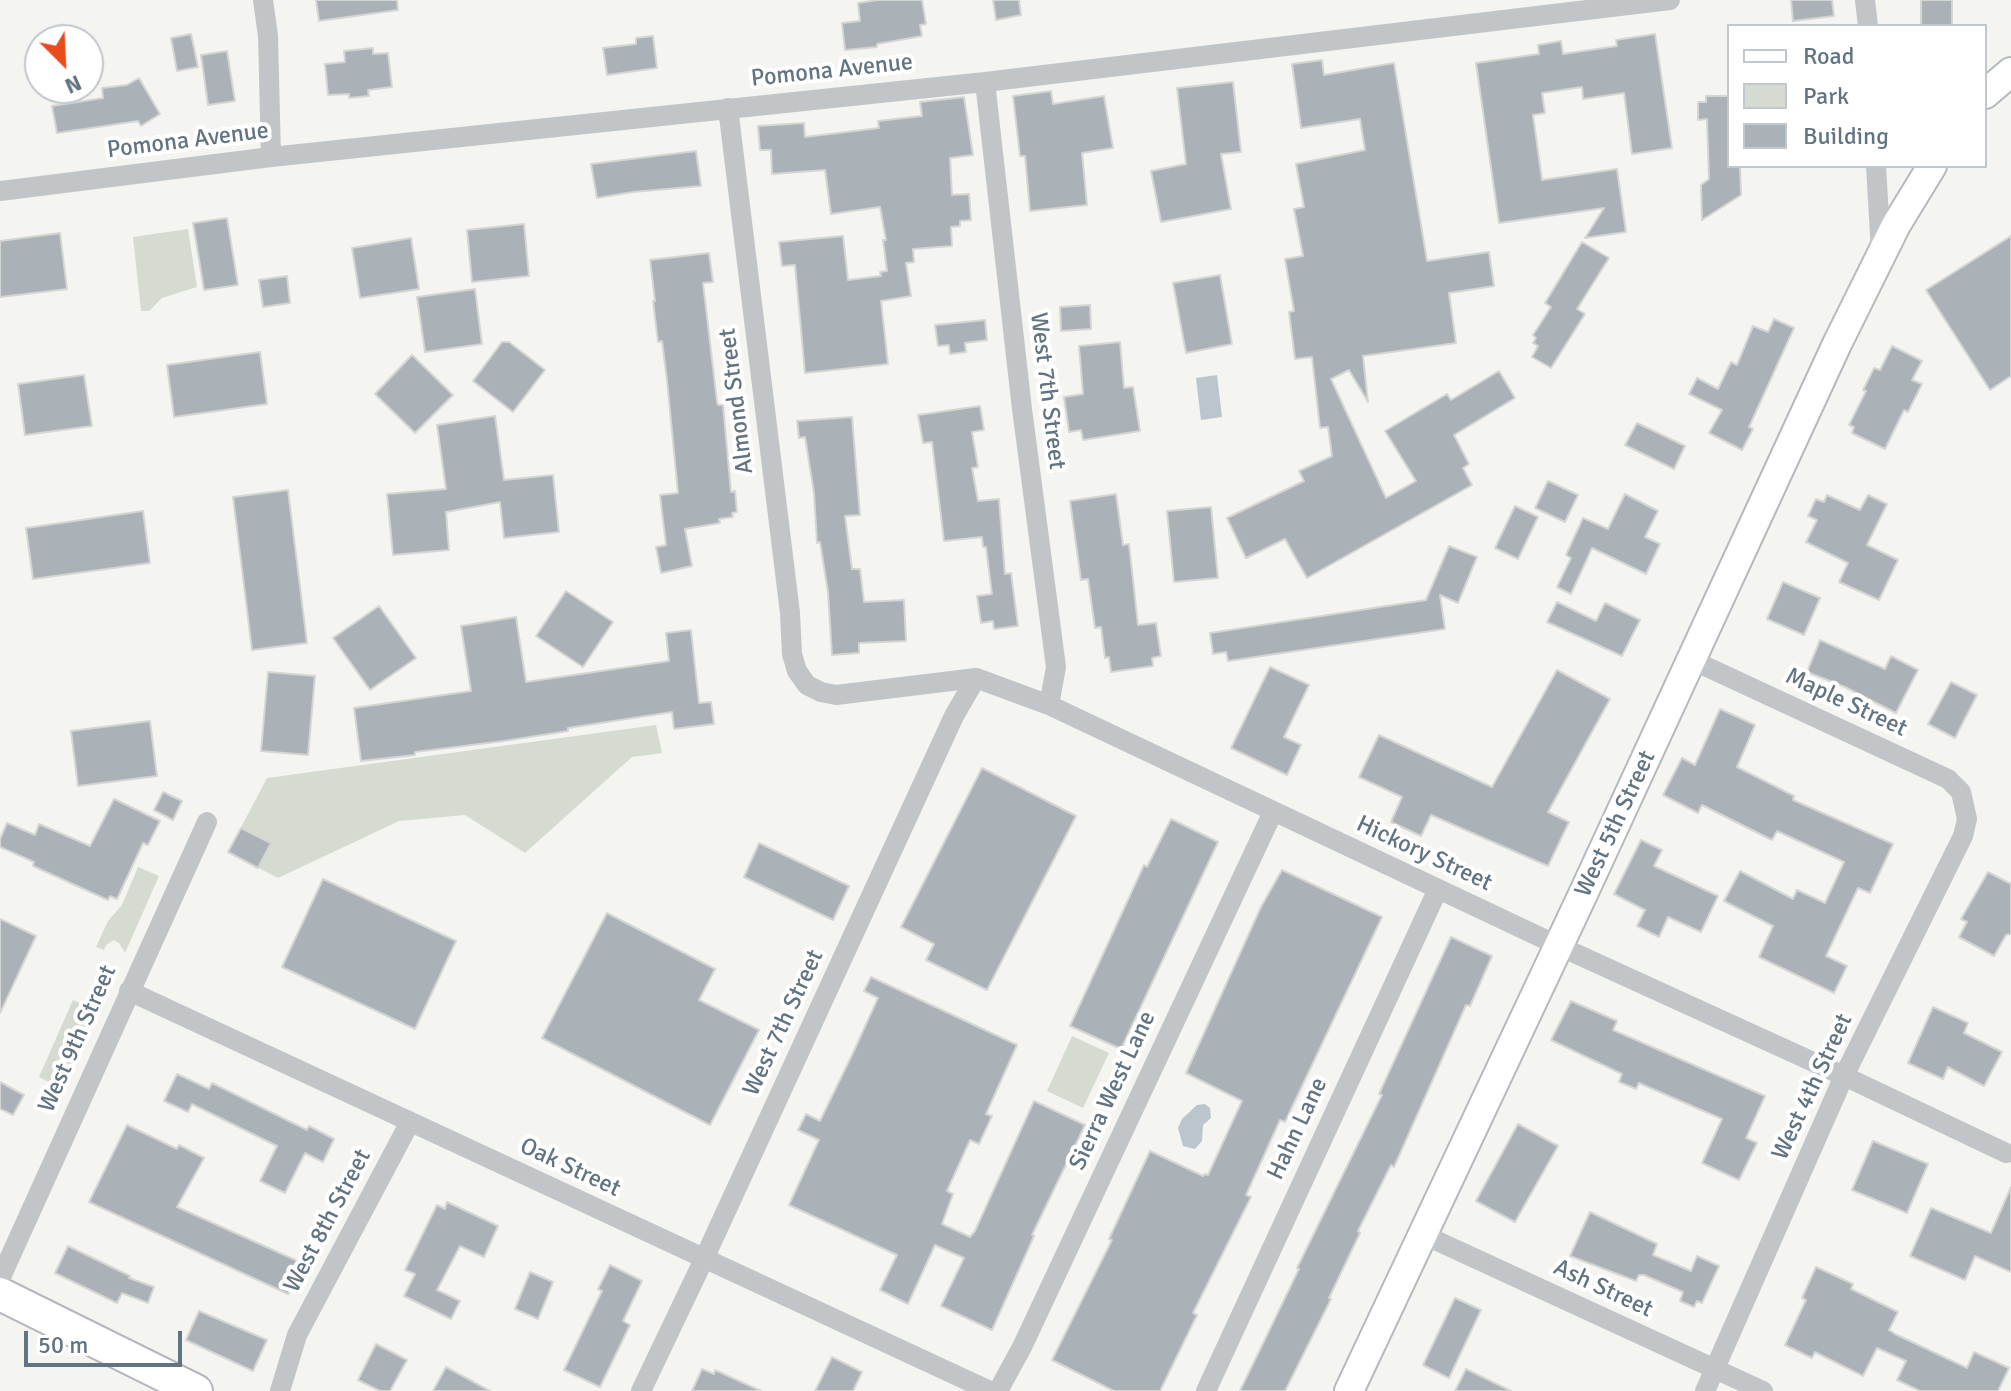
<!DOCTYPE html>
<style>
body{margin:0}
#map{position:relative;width:2011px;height:1391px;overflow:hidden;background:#f4f4f0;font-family:Signika,sans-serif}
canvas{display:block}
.legend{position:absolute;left:1727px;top:24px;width:260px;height:144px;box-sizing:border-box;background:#fff;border:2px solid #c0c7cd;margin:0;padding:10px 14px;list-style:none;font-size:24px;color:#627482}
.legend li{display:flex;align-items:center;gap:16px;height:40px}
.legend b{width:40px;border:2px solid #c0c7cd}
.north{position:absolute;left:24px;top:24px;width:80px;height:80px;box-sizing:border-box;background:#fff;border:2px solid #c0c7cd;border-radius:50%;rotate:156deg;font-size:22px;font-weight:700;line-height:32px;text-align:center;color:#627482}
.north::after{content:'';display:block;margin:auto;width:28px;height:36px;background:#e94c1b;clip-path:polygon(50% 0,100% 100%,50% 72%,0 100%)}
.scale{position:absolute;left:24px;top:1331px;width:158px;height:36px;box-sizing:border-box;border:4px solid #627482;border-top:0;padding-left:10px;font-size:24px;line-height:28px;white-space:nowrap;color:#627482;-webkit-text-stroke:6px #fff;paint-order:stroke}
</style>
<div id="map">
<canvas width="2011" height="1391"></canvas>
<ul class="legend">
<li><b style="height:10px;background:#fff"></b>Road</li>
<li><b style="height:22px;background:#d5dbd1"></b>Park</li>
<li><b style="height:22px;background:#aab2b7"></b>Building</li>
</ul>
<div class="north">N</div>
<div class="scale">50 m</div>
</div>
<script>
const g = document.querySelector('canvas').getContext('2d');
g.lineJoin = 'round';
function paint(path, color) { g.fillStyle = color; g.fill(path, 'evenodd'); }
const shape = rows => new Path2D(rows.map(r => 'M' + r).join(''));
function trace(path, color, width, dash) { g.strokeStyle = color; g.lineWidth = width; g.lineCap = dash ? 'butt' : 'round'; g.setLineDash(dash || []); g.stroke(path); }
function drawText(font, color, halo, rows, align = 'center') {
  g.font = font + ' Signika,sans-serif'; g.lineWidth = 8; g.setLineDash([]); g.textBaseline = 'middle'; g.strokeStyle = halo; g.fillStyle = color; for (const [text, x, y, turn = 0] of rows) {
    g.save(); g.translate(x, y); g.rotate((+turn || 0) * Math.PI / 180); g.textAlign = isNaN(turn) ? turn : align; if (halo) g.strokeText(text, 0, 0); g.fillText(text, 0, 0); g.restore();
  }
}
paint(shape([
 [188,229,197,287,162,298,149,311,141,311,133,237],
 [656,725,662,753,632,757,525,853,465,815,399,821,278,878,228,852,267,778],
 [138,867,159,876,125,953,119,943,114,940,106,945,104,950,96,947,108,921,122,905],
 [73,1000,97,1011,61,1088,39,1077],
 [1072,1036,1109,1053,1083,1108,1047,1091]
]), '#d5dbd1');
paint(shape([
 [1217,375,1222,417,1201,420,1196,378],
 [1205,1104,1210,1108,1211,1118,1203,1125,1202,1141,1195,1149,1183,1146,1178,1128,1182,1119,1197,1105]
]), '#bac6cb');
const building = shape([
 [316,0,397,0,398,10,319,21,316,0],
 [877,0,922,0,926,24,920,25,922,36,877,44,877,47,845,50,842,23,860,21,858,3,877,0],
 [993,0,1019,0,1021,15,996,20,993,0],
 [1791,0,1832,0,1834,16,1793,21,1791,0],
 [1921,0,1952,0,1952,26,1921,26,1921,0],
 [191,34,198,67,177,71,171,38,191,34],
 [1655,34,1672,148,1632,154,1624,93,1583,99,1582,87,1542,93,1545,113,1533,115,1542,180,1617,169,1626,232,1585,238,1604,208,1499,223,1476,63,1539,54,1538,45,1561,41,1563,54,1617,46,1616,40,1655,34],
 [653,36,657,68,607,75,603,48,636,44,636,38,653,36],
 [373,48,373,54,388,53,392,87,368,90,369,96,349,98,349,94,328,95,325,64,345,62,344,51,373,48],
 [227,51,235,101,208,105,201,55,227,51],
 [1322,60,1324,75,1394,63,1427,261,1489,252,1494,286,1449,293,1456,343,1363,356,1368,402,1349,370,1331,379,1386,498,1416,481,1385,431,1447,394,1451,400,1499,371,1515,398,1454,435,1469,464,1463,468,1472,485,1307,578,1285,539,1246,558,1227,518,1304,481,1299,471,1332,456,1328,427,1320,428,1312,357,1295,359,1289,312,1294,311,1285,259,1303,256,1294,209,1304,207,1296,164,1365,150,1360,119,1301,128,1292,64,1322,60],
 [139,78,160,114,141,126,138,121,57,133,52,106,103,98,102,88,127,85,139,78],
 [1233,82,1241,152,1221,154,1231,209,1161,222,1151,171,1186,164,1177,88,1233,82],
 [1051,91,1053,104,1104,96,1113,148,1082,153,1087,205,1030,211,1025,156,1020,156,1013,96,1051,91],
 [1706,96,1729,96,1729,166,1740,166,1741,195,1702,220,1701,185,1709,179,1707,119,1698,120,1698,102,1706,102,1706,96],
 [964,97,973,155,950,158,952,195,969,194,971,220,960,221,960,226,951,227,952,246,913,249,914,262,906,263,911,296,881,301,888,364,805,373,795,265,782,266,779,242,843,236,848,280,881,276,880,272,887,271,883,240,886,240,880,207,831,214,825,170,772,174,771,150,760,150,758,126,804,123,805,137,879,128,878,121,922,116,920,102,964,97],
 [696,151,701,186,633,192,597,198,591,164,696,151],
 [227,218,238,285,204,290,193,223,227,218],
 [524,224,529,276,472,282,467,230,524,224],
 [60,233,67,289,0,297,0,241,60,233],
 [2011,236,2011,376,1990,390,1926,290,2011,236],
 [411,238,419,289,360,298,352,248,411,238],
 [1582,242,1609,258,1577,309,1585,314,1551,368,1532,357,1538,346,1533,343,1536,338,1533,335,1551,307,1545,303,1582,242],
 [709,253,713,282,703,283,717,402,718,405,723,405,731,492,735,491,737,512,732,513,733,517,719,519,720,523,685,529,692,566,661,573,656,547,666,545,660,495,678,493,667,380,662,341,658,342,653,301,655,301,650,260,709,253],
 [1220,275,1232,344,1186,353,1173,283,1220,275],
 [287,276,290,303,263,307,259,280,287,276],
 [475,289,482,344,425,352,417,297,475,289],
 [1090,305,1091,329,1061,331,1060,307,1090,305],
 [1774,319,1794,328,1749,427,1753,429,1742,450,1709,433,1722,410,1689,394,1697,378,1718,389,1731,362,1737,365,1753,326,1768,332,1774,319],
 [985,320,987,340,965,343,966,352,950,354,949,345,938,346,935,325,985,320],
 [502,342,509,342,545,370,513,412,473,381,502,342],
 [1120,342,1124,388,1133,387,1140,431,1083,440,1081,430,1069,432,1064,397,1083,394,1079,346,1120,342],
 [1892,346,1922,361,1912,380,1922,384,1908,412,1904,410,1885,449,1852,433,1854,427,1849,425,1866,391,1863,390,1874,368,1880,370,1892,346],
 [260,352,267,404,174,417,167,365,260,352],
 [412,355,453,395,415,433,375,394,412,355],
 [84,375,92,426,25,435,18,384,84,375],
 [980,406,984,430,972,432,978,467,972,468,978,501,999,499,1005,574,1011,573,1018,626,994,629,993,621,981,623,977,596,992,594,986,547,983,547,982,537,944,541,932,442,923,443,918,415,980,406],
 [495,416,504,480,553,475,559,532,504,538,500,502,446,512,449,550,393,555,387,494,446,489,437,425,495,416],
 [852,417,860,515,845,516,852,569,860,569,864,602,904,600,906,641,859,643,859,653,832,655,828,592,820,542,817,543,814,493,805,437,799,438,797,421,852,417],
 [1637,423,1685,446,1674,469,1625,445,1637,423],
 [1548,481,1578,495,1565,522,1535,508,1548,481],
 [288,490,307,643,252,650,233,497,288,490],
 [1116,494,1123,545,1129,544,1138,625,1156,623,1161,656,1152,658,1153,666,1111,672,1109,657,1105,658,1101,627,1095,628,1088,579,1081,580,1070,501,1116,494],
 [1625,494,1658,511,1645,537,1660,544,1646,574,1592,548,1571,594,1557,587,1571,558,1566,555,1583,518,1608,529,1625,494],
 [1827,495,1860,510,1868,495,1887,504,1867,545,1898,560,1879,600,1839,582,1848,563,1806,542,1817,520,1808,516,1816,499,1824,502,1827,495],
 [1515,506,1538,517,1518,559,1495,548,1515,506],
 [1211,507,1218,578,1174,582,1167,511,1211,507],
 [143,511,150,563,33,579,26,528,143,511],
 [1449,546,1477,557,1458,603,1440,595,1445,629,1228,661,1226,652,1213,654,1210,633,1426,600,1449,546],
 [1783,582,1820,598,1804,635,1767,619,1783,582],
 [566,591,613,622,583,667,536,636,566,591],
 [1557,602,1596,621,1605,603,1640,620,1622,656,1547,622,1557,602],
 [379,606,416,658,370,690,333,638,379,606],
 [516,617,526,682,669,661,666,633,691,630,699,703,711,702,714,724,674,729,672,712,568,728,568,731,504,741,415,752,415,755,361,761,354,708,471,691,461,626,516,617],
 [1820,640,1885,669,1891,656,1918,670,1896,713,1845,687,1807,672,1820,640],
 [1270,667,1309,685,1284,737,1301,745,1287,775,1231,748,1270,667],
 [1557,670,1610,699,1548,812,1569,822,1548,866,1431,815,1421,836,1391,822,1402,797,1359,777,1379,735,1492,787,1557,670],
 [268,672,315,676,308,755,261,751,268,672],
 [1951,682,1977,695,1955,738,1928,724,1951,682],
 [1720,709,1755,725,1737,767,1794,796,1793,800,1893,844,1870,893,1858,888,1826,956,1847,966,1834,993,1759,957,1773,926,1724,901,1740,871,1793,899,1797,890,1825,903,1844,862,1777,831,1772,840,1702,805,1698,813,1663,795,1682,758,1695,765,1720,709],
 [150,721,157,776,78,786,71,731,150,721],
 [982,768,1076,816,987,990,926,960,934,944,901,927,982,768],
 [163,792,182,801,173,820,154,810,163,792],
 [114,799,160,821,148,845,143,843,117,899,110,896,108,900,33,866,34,862,0,847,0,839,7,823,35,835,39,824,90,846,114,799],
 [1171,819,1218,842,1121,1049,1070,1026,1144,865,1147,867,1171,819],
 [241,828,271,843,258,868,228,852,241,828],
 [1641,840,1662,850,1654,866,1718,896,1701,932,1668,917,1659,937,1637,926,1645,910,1614,894,1641,840],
 [759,843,849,886,833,920,744,877,759,843],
 [1282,870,1382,917,1285,1122,1280,1120,1246,1195,1251,1197,1193,1313,1197,1315,1160,1391,1114,1391,1052,1360,1112,1240,1109,1239,1150,1151,1203,1176,1205,1174,1208,1175,1242,1101,1186,1073,1261,907,1282,870],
 [1988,872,2011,884,2011,934,2006,935,1994,956,1959,937,1967,922,1961,919,1988,872],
 [323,879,456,941,415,1029,282,967,323,879],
 [607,913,715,969,699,1000,759,1030,710,1125,542,1038,607,913],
 [0,919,36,936,0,1013,0,919],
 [1451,937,1492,956,1470,1006,1466,1005,1394,1167,1391,1165,1358,1231,1360,1233,1329,1298,1331,1299,1285,1391,1240,1391,1299,1269,1297,1268,1382,1095,1379,1094,1451,937],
 [871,977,1017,1045,986,1114,992,1116,979,1144,970,1140,947,1191,953,1194,942,1224,970,1237,975,1231,1034,1101,1085,1125,1032,1235,1034,1236,992,1330,941,1306,964,1258,935,1245,908,1304,880,1290,897,1255,789,1205,819,1140,798,1130,806,1114,820,1121,853,1053,878,998,864,991,871,977],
 [1571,1001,1617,1021,1613,1030,1765,1096,1746,1138,1757,1143,1739,1180,1702,1163,1722,1119,1639,1083,1636,1089,1619,1082,1622,1074,1551,1040,1571,1001],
 [1933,1007,1968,1023,1964,1033,2002,1052,1984,1086,1948,1067,1943,1079,1908,1063,1933,1007],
 [177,1074,209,1089,212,1083,307,1130,309,1126,334,1139,323,1162,305,1153,285,1193,260,1181,277,1146,192,1104,188,1112,164,1101,177,1074],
 [0,1082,24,1095,13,1115,0,1109,0,1082],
 [1518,1124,1558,1146,1515,1222,1476,1201,1518,1124],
 [127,1125,177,1149,179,1145,204,1158,177,1207,302,1263,288,1294,89,1202,127,1125],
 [1873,1141,1928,1164,1907,1213,1852,1190,1873,1141],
 [2011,1187,2011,1272,1975,1256,1965,1280,1910,1256,1931,1208,1991,1233,2011,1187],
 [447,1202,498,1226,484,1257,460,1246,437,1290,460,1301,451,1319,404,1296,415,1274,405,1270,437,1205,445,1209,447,1202],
 [1590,1212,1657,1244,1653,1255,1691,1271,1697,1256,1719,1266,1702,1303,1697,1301,1694,1307,1680,1301,1683,1292,1644,1275,1639,1275,1636,1281,1570,1256,1590,1212],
 [68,1246,130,1276,129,1278,154,1287,148,1303,122,1293,117,1303,55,1273,68,1246],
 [610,1265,642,1281,623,1321,630,1325,600,1387,564,1370,602,1291,598,1289,610,1265],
 [1816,1267,1853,1284,1851,1289,1898,1312,1889,1330,1895,1334,1967,1368,1974,1352,2009,1368,1998,1391,1920,1391,1897,1380,1906,1361,1877,1348,1863,1376,1815,1352,1812,1358,1785,1345,1806,1300,1802,1298,1816,1267],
 [530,1272,553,1282,538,1319,515,1309,530,1272],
 [1455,1298,1481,1310,1449,1378,1423,1365,1455,1298],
 [199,1311,267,1340,253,1371,186,1340,199,1311],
 [376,1344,407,1360,390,1391,380,1391,358,1380,376,1344],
 [832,1357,862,1372,853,1391,815,1391,832,1357],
 [446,1367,490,1391,433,1391,446,1367],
 [702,1369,714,1374,715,1370,761,1391,692,1391,702,1369],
 [1466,1369,1511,1391,1455,1391,1466,1369]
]);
paint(building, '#aab2b7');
trace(building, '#d5d5d3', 2);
const secondary = shape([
 [1985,94,2011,72],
 [1349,1391,1584,892,1837,344,1896,225,1932,166]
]);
const primary = shape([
 [0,1294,196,1391]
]);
trace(secondary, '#b3b9bd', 32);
trace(primary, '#b4b8bc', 36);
trace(shape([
 [263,0,268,36,271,157],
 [1865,0,1868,26],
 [985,82,1022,409,1056,667,1049,705],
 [728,108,790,613,792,654,797,671,807,685,821,692,836,695,976,678,1049,705,1559,946,1844,1076,2006,1153],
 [1876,166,1881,251],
 [0,191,271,157,985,82,1670,0],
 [1692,660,1948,779,1961,792,1967,819,1963,836,1844,1076,1705,1391],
 [129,991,990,1391],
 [1422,1234,1763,1391],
 [0,1279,207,822],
 [280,1391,297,1335,410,1122],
 [641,1391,704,1259,954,716,976,678],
 [998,1391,1022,1347,1273,812],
 [1206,1391,1438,889]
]), '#c1c5c8', 20);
trace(secondary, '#fff', 28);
trace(primary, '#fff', 32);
drawText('24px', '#627482', '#fff', [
 ["Pomona Avenue",832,71,-6],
 ["Pomona Avenue",188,141,-7],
 ["West 7th Street",1047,391,83],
 ["Almond Street",737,401,-97],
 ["Maple Street",1846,703,25],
 ["West 5th Street",1616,824,-65],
 ["Hickory Street",1424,854,25],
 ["West 7th Street",784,1023,-65],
 ["West 9th Street",78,1039,-66],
 ["West 4th Street",1813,1087,-65],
 ["Sierra West Lane",1113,1091,-65],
 ["Hahn Lane",1298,1129,-65],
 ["Oak Street",570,1168,25],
 ["West 8th Street",328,1221,-62],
 ["Ash Street",1603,1289,25]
]);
</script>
